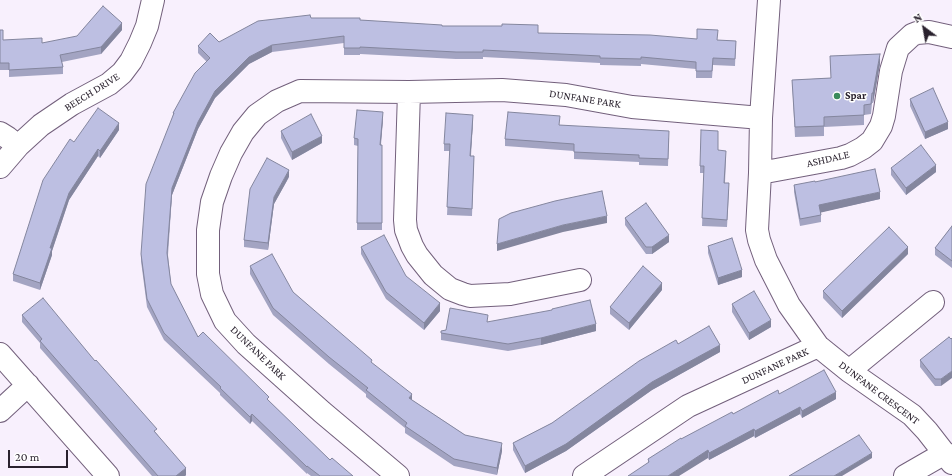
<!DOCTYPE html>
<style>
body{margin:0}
#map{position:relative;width:952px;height:476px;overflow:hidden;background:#f8f0fd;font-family:"Crimson Pro",serif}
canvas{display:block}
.north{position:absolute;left:904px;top:8px;width:40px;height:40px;-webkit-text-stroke:3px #fff;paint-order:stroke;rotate:328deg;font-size:11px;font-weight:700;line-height:16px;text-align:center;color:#2a222e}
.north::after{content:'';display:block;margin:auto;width:14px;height:18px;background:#2a222e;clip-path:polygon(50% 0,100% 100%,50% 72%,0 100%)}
.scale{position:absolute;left:8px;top:450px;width:60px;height:18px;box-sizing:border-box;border:2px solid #2a222e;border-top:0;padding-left:5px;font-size:12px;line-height:14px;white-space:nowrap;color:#2a222e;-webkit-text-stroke:3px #fff;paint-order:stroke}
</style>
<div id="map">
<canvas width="952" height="476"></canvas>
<div class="north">N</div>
<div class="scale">20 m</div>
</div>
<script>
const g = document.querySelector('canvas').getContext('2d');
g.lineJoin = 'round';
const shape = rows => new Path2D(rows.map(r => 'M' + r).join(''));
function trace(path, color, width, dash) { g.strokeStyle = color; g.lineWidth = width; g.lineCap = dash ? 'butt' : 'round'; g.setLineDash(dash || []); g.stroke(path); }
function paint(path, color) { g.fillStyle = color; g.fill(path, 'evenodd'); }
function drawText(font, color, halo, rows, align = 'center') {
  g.font = font + ' "Crimson Pro",serif'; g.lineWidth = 3; g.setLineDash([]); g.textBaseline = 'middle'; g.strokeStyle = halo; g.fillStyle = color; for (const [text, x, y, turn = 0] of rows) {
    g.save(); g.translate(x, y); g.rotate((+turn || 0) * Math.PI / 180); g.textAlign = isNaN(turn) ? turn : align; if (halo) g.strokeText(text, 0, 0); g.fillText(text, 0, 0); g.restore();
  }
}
const minor = shape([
 [769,0,761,118,760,173,757,230,759,240,766,260,789,305,818,346,849,371,912,415,927,431,952,463],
 [409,92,405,220,406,230,412,246,417,255,433,275,450,289,463,294,470,296,510,294,580,280],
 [0,133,8,138,18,146],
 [0,167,18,146,41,125,72,104,109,84,122,73,131,61,140,43,147,26,153,0],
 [760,173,841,158,850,155,863,148,872,141,881,126,884,116,891,71,898,48,912,35,917,33,929,32,952,37],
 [0,354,108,476],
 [849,371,933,302],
 [0,411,28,385],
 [398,476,322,412,246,344,225,321,212,294,208,274,208,230,212,202,221,176,231,153,243,132,257,115,277,101,300,91,409,92,502,90,566,95,632,107,761,118],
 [584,476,688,406,818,346],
 [905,476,945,453]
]);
trace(minor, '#73607c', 24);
trace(minor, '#fff', 22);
paint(shape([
 [311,18,360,20,538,33,736,41,735,66,713,65,712,78,696,78,696,69,641,64,641,66,600,65,600,63,483,57,483,59,456,59,360,54,360,55,344,55,344,43,272,52,249,64,215,98,198,129,172,195,168,255,171,284,198,337,269,401,330,460,353,476,311,476,307,473,307,474,252,421,250,424,220,395,220,393,164,340,147,307,141,261,141,254,173,115,173,113,207,62,198,53,198,46,219,42],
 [0,30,3,40,42,43,122,30,101,54,62,62,63,67,63,74,9,77,9,70,0,70],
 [830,56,880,64,873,103,872,103,871,114,864,115,864,125,824,127,824,136,795,137,792,80,831,78],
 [910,99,948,129,925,139,910,106],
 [383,119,381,145,382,145,382,230,357,230,358,146,354,145,354,138],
 [473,122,471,156,474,156,472,216,447,215,450,151,444,151,444,144],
 [559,125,669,138,668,166,639,165,639,162,574,159,574,151,505,146,505,139],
 [119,130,100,158,98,156,69,200,52,251,52,255,40,290,13,281,13,274,74,142],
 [281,131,322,143,292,160,281,138],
 [718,150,726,158,725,183,729,190,727,227,702,226,704,173,700,173,700,166],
 [891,168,936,172,906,195,891,175],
 [289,177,274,204,268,250,244,247,244,240],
 [815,182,880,199,821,212,821,222,800,226,794,192,794,185],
 [625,218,669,242,652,254,646,254,625,225],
 [952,226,952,268,935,255,935,248],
 [708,246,742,277,718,285,708,253],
 [361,247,406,276,440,311,424,330,386,299,361,254],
 [908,254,842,318,823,298,823,291],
 [250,266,293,292,372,363,412,400,465,435,502,451,497,475,454,466,405,433,405,428,366,397,366,394,329,364,273,315,250,274],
 [662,290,629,330,610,314,610,307],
 [732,304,771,327,749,340,732,312],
 [22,315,95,361,157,434,186,475,185,476,152,476,40,348,40,343,22,322],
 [488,322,596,331,541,345,508,351,441,340,441,331],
 [949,337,941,386,935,386,920,367,920,360],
 [678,344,720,352,652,390,566,451,525,473,513,450,513,443,552,423],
 [779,394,836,399,802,418,800,414,755,438,754,436,709,460,708,458,648,463,648,459,681,439,733,414]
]), '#a3a4c2');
paint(shape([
 [122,23,122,30,101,54,101,47],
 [272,45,272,52,249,64,215,98,198,129,172,195,167,260,172,188,198,122,215,91,249,57],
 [880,54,880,64,873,103,873,93],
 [383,112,383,119,380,152,380,145],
 [473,115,473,122,470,163,470,156],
 [948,122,948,129,925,139,925,132],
 [119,123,119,130,100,158,100,151],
 [322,136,322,143,292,160,292,152],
 [98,149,98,156,69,200,52,251,52,255,40,290,40,283,50,248,69,193],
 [936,165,936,172,906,195,906,188],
 [289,170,289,177,274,204,268,250,268,243,274,197],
 [880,192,880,199,819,213,819,205],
 [607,216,607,223,563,232,497,251,497,244,563,225],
 [669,235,669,242,652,254,652,247],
 [908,247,908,254,842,318,842,311],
 [742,270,742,277,718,285,718,278],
 [662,283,662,290,629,330,629,323],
 [440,303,440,311,424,330,424,323],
 [771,320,771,327,749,340,749,333],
 [596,324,596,331,541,345,541,338],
 [720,345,720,352,652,390,566,451,525,473,525,466,652,382],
 [952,371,952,378,941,386,941,379],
 [836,392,836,399,802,418,802,411],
 [412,394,412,402,409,398],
 [800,407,800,414,755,438,755,431],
 [252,414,252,421,250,424,250,417],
 [754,429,754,436,709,460,709,453],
 [502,443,502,451,497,475,497,468],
 [708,450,708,458,679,476,668,476],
 [872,453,872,458,842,476,834,476],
 [186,468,186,475,185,476,176,476]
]), '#84869e');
const building = shape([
 [103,6,122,23,101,47,60,55,63,67,9,70,9,63,0,63,0,30,3,30,3,40,42,38,42,43,77,36,103,6],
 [310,15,311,18,360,18,360,20,442,25,442,26,502,26,502,24,538,25,538,33,650,35,697,39,697,29,718,30,717,40,736,41,735,59,713,58,712,71,696,71,696,62,641,57,641,59,600,58,600,56,483,50,483,52,456,52,360,47,360,48,344,48,344,36,272,45,249,57,215,91,198,122,172,188,167,253,171,284,198,337,203,332,269,397,267,399,330,460,332,458,353,476,320,476,307,466,307,467,252,414,250,417,220,388,221,387,164,333,147,299,141,254,146,184,174,113,173,113,195,73,210,58,198,46,210,33,219,42,258,21,310,15],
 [880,54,873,93,872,93,871,104,864,105,864,115,824,117,824,126,795,127,792,80,831,78,830,56,880,54],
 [933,88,948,122,925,132,910,99,933,88],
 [98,108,119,123,100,151,98,149,69,193,50,248,52,248,40,283,13,274,43,180,70,139,74,142,98,108],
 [357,110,383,112,380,145,382,145,382,223,357,223,358,139,354,138,357,110],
 [508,112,560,116,559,125,669,131,668,159,639,158,639,155,574,152,574,144,505,139,508,112],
 [446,113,473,115,470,156,474,156,472,209,447,207,450,144,444,144,446,113],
 [311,114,322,136,292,152,281,131,311,114],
 [701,130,718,131,718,150,726,151,724,183,729,183,727,220,702,218,704,166,700,166,701,130],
 [921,145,936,165,906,188,891,168,921,145],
 [267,158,289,170,274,197,268,243,244,240,250,189,267,158],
 [875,169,880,192,819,205,821,215,800,219,794,185,815,181,815,182,875,169],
 [602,191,607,216,563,225,497,244,499,219,511,213,555,201,602,191],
 [646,203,669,235,652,247,646,247,625,218,646,203],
 [952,226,952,261,935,248,952,226],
 [889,227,908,247,842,311,823,291,889,227],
 [384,235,406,276,440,303,424,323,386,292,361,247,384,235],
 [732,238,742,270,718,278,708,246,732,238],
 [272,254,293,292,372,360,371,362,412,394,409,398,465,435,502,443,497,468,454,459,405,426,407,423,366,390,368,388,329,357,273,308,250,266,272,254],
 [643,266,662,283,629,323,610,307,643,266],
 [754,291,771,320,749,333,732,304,754,291],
 [43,298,95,361,96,360,157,429,154,431,186,468,176,476,158,476,40,341,42,339,22,315,43,298],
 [590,300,596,324,541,338,508,344,441,333,441,331,446,330,450,308,488,315,487,322,552,310,552,309,590,300],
 [709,326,720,345,652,382,566,444,525,466,513,443,552,423,639,361,676,340,678,344,709,326],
 [949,337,951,339,952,338,952,371,941,379,935,379,920,360,949,337],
 [824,370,836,392,802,411,800,407,755,431,754,429,709,453,708,450,668,476,628,476,649,462,648,459,681,438,681,439,732,412,733,414,778,390,779,394,824,370],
 [859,435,872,453,839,473,834,476,789,476,859,435]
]);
paint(building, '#bdbfe2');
trace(building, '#84869e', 1);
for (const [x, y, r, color] of [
 [837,96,4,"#3a8a5b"]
]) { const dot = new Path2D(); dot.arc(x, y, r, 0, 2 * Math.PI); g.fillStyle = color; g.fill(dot); trace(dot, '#fff', 1.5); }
drawText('11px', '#2a222e', '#fff', [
 ["BEECH DRIVE",92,92,-32],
 ["DUNFANE PARK",585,99,9],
 ["ASHDALE",828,159,-13],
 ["DUNFANE PARK",258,353,44],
 ["DUNFANE PARK",775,366,-25],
 ["DUNFANE CRESCENT",879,393,37]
]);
drawText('bold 11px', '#2a222e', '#fff', [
 ["Spar",845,96]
], 'left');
</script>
